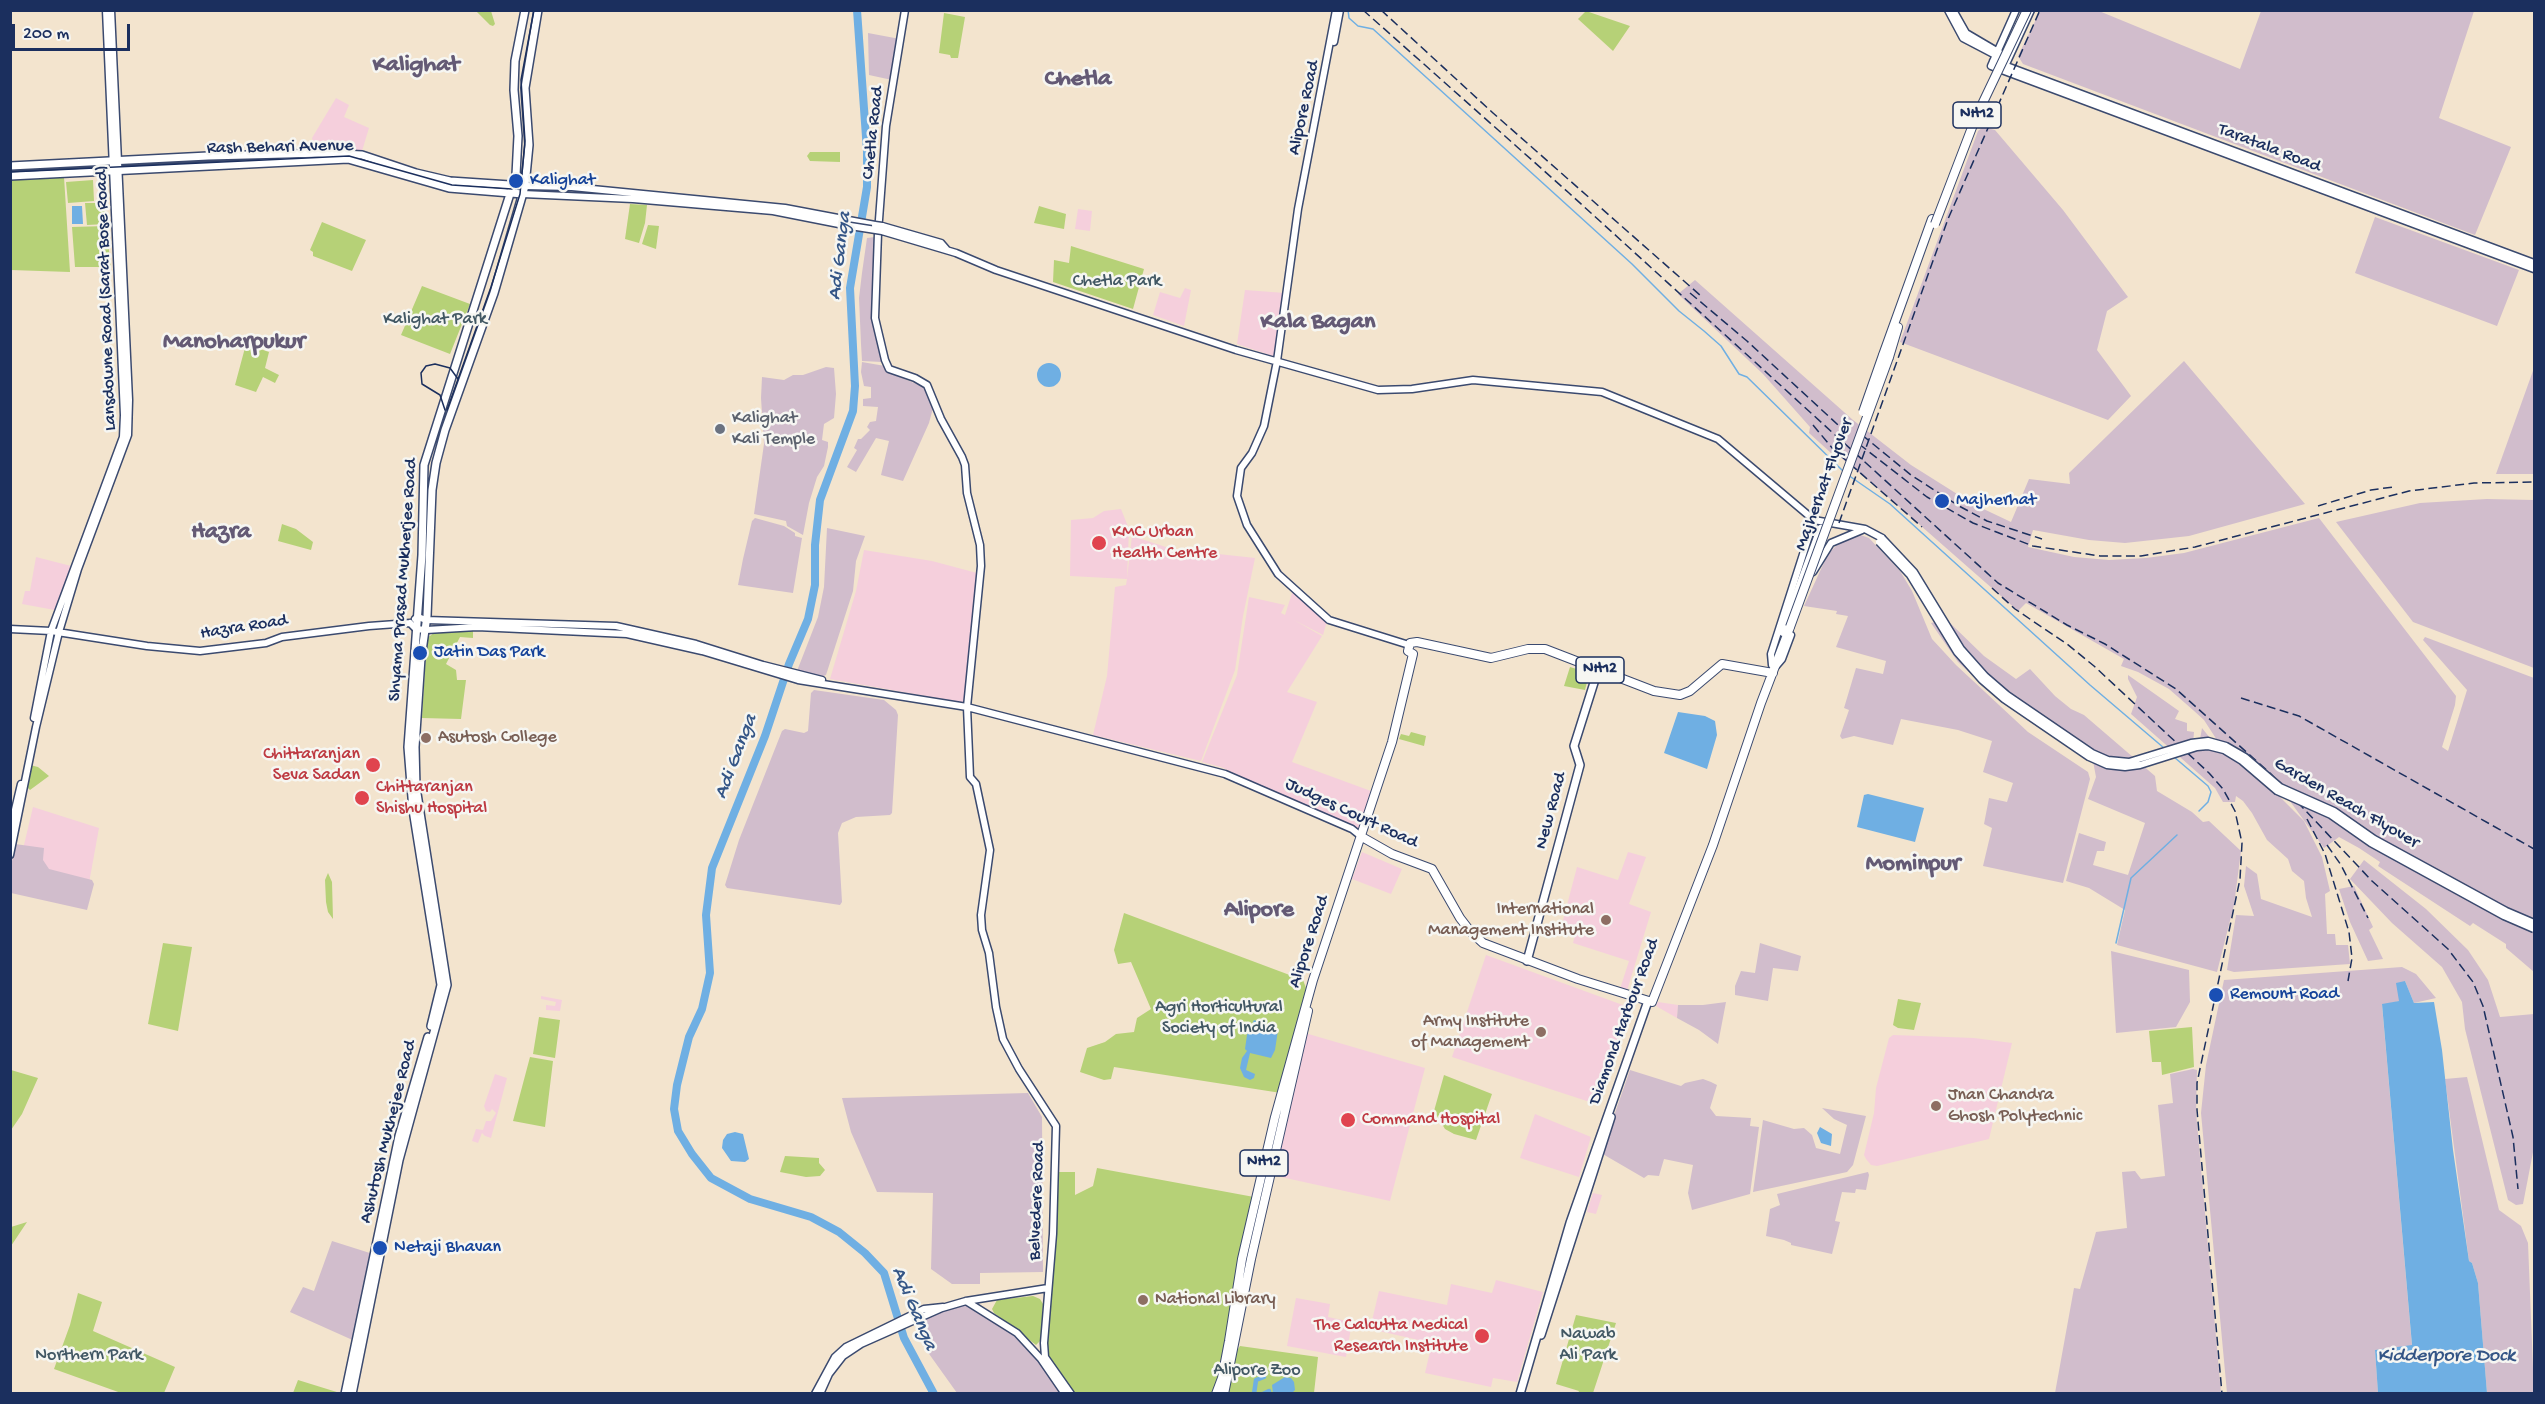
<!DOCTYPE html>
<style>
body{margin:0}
#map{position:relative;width:2545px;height:1404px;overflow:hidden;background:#f3e4ce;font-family:"Gochi Hand",sans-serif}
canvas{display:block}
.frame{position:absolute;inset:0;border:12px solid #1b2f5e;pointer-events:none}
.scale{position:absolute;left:12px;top:24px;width:118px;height:27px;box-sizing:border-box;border:3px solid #1b2f5e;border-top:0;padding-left:8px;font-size:18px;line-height:21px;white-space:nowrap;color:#1b2f5e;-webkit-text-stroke:4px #f6f6f2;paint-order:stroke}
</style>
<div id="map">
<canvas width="2545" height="1404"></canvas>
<div class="frame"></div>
<div class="scale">200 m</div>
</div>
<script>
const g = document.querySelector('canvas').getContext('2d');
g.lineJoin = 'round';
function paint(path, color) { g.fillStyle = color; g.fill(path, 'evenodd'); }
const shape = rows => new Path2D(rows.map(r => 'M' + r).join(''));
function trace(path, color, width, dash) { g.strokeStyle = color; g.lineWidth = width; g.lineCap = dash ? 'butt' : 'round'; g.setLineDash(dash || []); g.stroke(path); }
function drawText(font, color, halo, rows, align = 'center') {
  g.font = font + ' "Gochi Hand",sans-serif'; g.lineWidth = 5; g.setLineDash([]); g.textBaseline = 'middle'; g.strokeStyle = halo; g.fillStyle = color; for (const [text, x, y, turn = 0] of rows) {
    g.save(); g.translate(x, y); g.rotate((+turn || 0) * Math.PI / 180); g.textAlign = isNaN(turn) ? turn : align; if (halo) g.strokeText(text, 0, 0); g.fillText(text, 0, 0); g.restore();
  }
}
paint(shape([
 [336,98,349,105,344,117,369,128,362,151,316,149,312,138],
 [1078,209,1092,211,1090,231,1075,229],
 [1185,288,1191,290,1184,326,1153,315,1160,292,1180,298],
 [1245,290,1285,293,1276,357,1237,344],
 [1121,509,1129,529,1127,578,1132,536,1172,549,1255,558,1243,616,1235,670,1201,761,1093,735,1107,676,1115,587,1126,585,1127,579,1070,576,1071,520,1093,518,1104,511],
 [864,550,932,561,977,573,965,703,830,679,856,591],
 [36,557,75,567,60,611,22,604,25,591,30,591],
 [1293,590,1327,621,1323,635,1294,620,1322,636,1287,692,1317,702,1292,762,1371,791,1361,832,1221,767,1202,762,1237,675,1249,597,1285,605,1281,613,1285,615],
 [33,807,99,828,85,905,14,887],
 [1362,852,1402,869,1391,894,1352,879],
 [1628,852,1646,857,1629,904,1651,912,1626,994,1619,992,1629,961,1573,943,1576,931,1561,928,1577,867,1618,880],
 [1486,955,1631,1008,1596,1104,1452,1057],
 [541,996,562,1000,560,1011,546,1010,546,1005,555,1006,556,1002,541,999],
 [1658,1002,1678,1005,1677,1018,1656,1006],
 [1305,1033,1425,1068,1390,1201,1272,1175],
 [1893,1035,1974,1038,2012,1043,1989,1139,1877,1166,1871,1165,1866,1159,1864,1155,1874,1113,1876,1088,1889,1038],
 [495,1074,507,1078,491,1138,485,1136,482,1133,478,1143,472,1141,476,1129,483,1130,486,1121,491,1121,496,1113,492,1109,490,1112,486,1111,484,1106],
 [1535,1114,1591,1137,1579,1177,1520,1158],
 [1593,1193,1602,1195,1596,1214,1587,1212],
 [1496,1280,1543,1292,1517,1382,1493,1378,1491,1387,1425,1373,1432,1343,1370,1329,1379,1291,1447,1305,1451,1284,1492,1293],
 [1296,1298,1330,1304,1328,1317,1352,1322,1346,1357,1287,1346]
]), '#f5cfdc');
paint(shape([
 [2040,11,2099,11,2240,69,2261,11,2474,11,2439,118,2511,147,2475,235,2023,64,2018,56],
 [868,33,900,39,892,80,869,75],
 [1983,127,1995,130,2063,210,2128,297,2107,311,2097,350,2131,396,2108,420,1900,342,1978,131],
 [2375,217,2519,270,2497,326,2355,273],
 [875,237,873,320,882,362,862,361,861,344,859,298,862,273,867,238],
 [1695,280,1853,420,1911,465,1973,504,2011,522,2029,479,2070,484,2069,473,2184,361,2305,504,2189,536,2125,543,2089,540,2033,530,2028,547,2074,557,2109,560,2146,558,2184,553,2319,518,2456,696,2455,705,2442,747,2448,751,2467,690,2423,640,2425,637,2534,678,2534,972,2506,948,2506,944,2473,923,2470,926,2378,866,2380,862,2359,848,2339,837,2324,848,2284,793,2280,797,2304,821,2322,857,2330,891,2325,894,2327,934,2335,934,2336,945,2348,945,2350,964,2234,972,2227,970,2236,915,2254,916,2244,886,2246,866,2257,874,2261,899,2312,917,2306,898,2304,881,2292,871,2288,859,2267,840,2252,813,2243,801,2236,796,2235,802,2223,802,2215,788,2131,714,2137,697,2128,679,2128,675,2179,711,2175,719,2187,723,2187,731,2194,732,2193,744,2199,745,2202,728,2222,753,2244,756,2224,751,2204,720,2193,710,2169,689,2138,672,2121,666,2124,659,2026,603,2018,611,1888,497,1833,451,1831,453,1809,433,1810,427,1763,374,1678,294],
 [862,362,885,366,888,372,926,388,933,408,929,423,903,481,881,475,889,441,876,438,856,472,847,467,857,450,854,448,858,439,861,439,870,430,867,427,870,422,876,421,878,407,863,406,863,399,871,398,871,387,864,386,861,372],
 [826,367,834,368,836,394,834,418,824,424,822,440,828,442,828,447,824,466,817,477,809,503,803,535,787,526,786,521,754,514,764,444,761,398,762,377,784,380,793,375,803,375],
 [2534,368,2534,474,2496,474],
 [2487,499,2534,500,2534,668,2413,622,2336,522,2420,503],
 [755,518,784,526,795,533,795,536,802,538,793,593,738,585,743,559,752,521],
 [827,528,865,536,856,561,853,591,826,675,821,677,797,671,818,617,824,587],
 [1858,534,1869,538,1900,571,1912,591,1932,639,1956,665,2028,732,2088,772,2090,779,2063,883,1983,866,1992,828,1984,824,1989,798,2007,802,2013,783,1983,772,1992,741,1958,730,1901,719,1893,745,1854,736,1842,739,1840,736,1849,710,1844,708,1856,668,1883,674,1886,661,1836,647,1848,616,1836,614,1837,611,1804,606,1828,554,1836,546],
 [1943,620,1950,623,1984,656,2016,679,2030,669,2055,696,2071,709,2084,715,2155,776,2157,791,2192,812,2203,822,2209,821,2241,851,2234,905,2217,972,2117,945,2125,910,2089,888,2066,881,2079,833,2106,842,2104,851,2097,851,2093,865,2128,875,2145,823,2088,799,2096,777,2093,761,1986,688,1958,662,1931,623],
 [814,690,884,700,896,710,898,715,892,813,890,815,856,817,842,823,838,833,842,902,840,905,727,888,725,885,739,840,782,731,785,729,804,733,808,731,811,693],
 [15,844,44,848,43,860,49,869,92,880,94,884,87,910,11,893,11,867],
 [2364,860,2426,909,2468,950,2488,980,2500,1017,2534,1014,2534,1147,2523,1204,2516,1205,2508,1200,2465,1029,2462,1002,2442,967,2392,923,2350,879],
 [2354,886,2373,927,2369,930,2383,959,2368,961,2350,922,2339,889],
 [1760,943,1801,956,1798,971,1773,968,1768,1001,1735,995,1735,986,1741,971,1755,973],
 [2111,951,2189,970,2190,1002,2176,1027,2116,1033],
 [2402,967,2416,974,2436,998,2414,1003,2405,981,2400,1001,2382,1005,2412,1346,2375,1350,2378,1393,2227,1393,2201,1113,2206,1065,2224,980],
 [1726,1002,1718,1044,1699,1030,1677,1018,1678,1005,1703,1005],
 [2193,1069,2197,1070,2196,1112,2221,1393,2055,1393,2074,1288,2080,1289,2096,1232,2127,1228,2122,1172,2135,1171,2141,1179,2165,1176,2158,1105,2173,1103,2170,1074],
 [1630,1070,1681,1086,1685,1083,1703,1079,1711,1082,1717,1085,1710,1108,1716,1116,1751,1118,1750,1126,1759,1127,1750,1194,1692,1210,1688,1193,1693,1165,1664,1159,1659,1176,1648,1175,1644,1178,1601,1153],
 [2467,1077,2499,1210,2521,1226,2528,1243,2534,1393,2487,1393,2478,1283,2472,1263,2469,1261,2445,1079],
 [1028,1093,1042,1117,1043,1272,980,1273,980,1284,952,1284,931,1269,933,1193,877,1192,851,1132,842,1098],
 [1822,1108,1866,1116,1853,1165,1847,1172,1753,1192,1763,1120,1794,1129,1804,1128,1812,1135,1816,1148,1840,1154,1847,1125,1834,1119],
 [1868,1172,1869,1175,1866,1190,1856,1189,1855,1193,1842,1192,1835,1221,1840,1222,1832,1254,1791,1245,1791,1243,1784,1240,1766,1236,1770,1209,1780,1205,1777,1194],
 [332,1241,373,1254,357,1342,290,1312,303,1287,314,1291],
 [965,1302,1016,1334,1044,1363,1066,1393,957,1393,922,1344,915,1318]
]), '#d1bdcc');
paint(shape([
 [476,11,491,11,495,24,493,26,490,25],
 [1586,11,1630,26,1613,51,1578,19],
 [944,13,965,17,958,58,951,58,950,55,939,53],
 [810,152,840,152,840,162,810,161,807,156],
 [64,177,70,272,11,270,10,179],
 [93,180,94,201,68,203,66,182],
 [85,203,104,203,106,224,87,225],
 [630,204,647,205,645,223,639,243,625,239],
 [1039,206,1066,214,1064,229,1034,223],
 [322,222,366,240,352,271,313,256,313,252,310,250],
 [648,225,659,226,656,249,642,244],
 [106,226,111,267,75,267,72,227],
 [1071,246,1144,269,1133,309,1053,282,1054,260,1069,263],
 [422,286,470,304,450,354,401,335],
 [246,344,269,352,265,368,279,375,275,383,263,377,256,392,235,385],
 [282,524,296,529,313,542,311,550,278,541],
 [455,629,473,630,473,638,460,637,446,664,456,670,457,680,466,680,461,719,422,718,427,638,434,633],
 [1570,667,1580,670,1578,680,1587,682,1585,690,1564,686],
 [1411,732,1426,736,1424,746,1399,739,1401,734,1409,736],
 [30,765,38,767,49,776,30,790,26,786],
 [328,873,332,882,333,919,328,912,326,902,325,880],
 [1124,913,1303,980,1306,988,1281,1093,1114,1067,1111,1079,1104,1080,1080,1072,1087,1048,1105,1042,1116,1034,1134,1032,1137,1018,1151,1009,1131,962,1118,964,1114,950],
 [163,943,192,947,178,1031,148,1024],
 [1898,999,1921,1003,1914,1030,1898,1028,1893,1025],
 [539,1017,560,1020,555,1058,533,1054],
 [2192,1027,2194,1067,2162,1075,2161,1062,2152,1062,2149,1031],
 [530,1057,553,1061,545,1127,513,1121],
 [11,1070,38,1078,22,1114,11,1130],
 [1444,1075,1492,1094,1476,1140,1454,1134,1445,1129,1434,1111],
 [785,1156,819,1158,819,1163,825,1170,820,1176,806,1177,780,1172],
 [1097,1168,1254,1197,1216,1393,1073,1393,1046,1356,1059,1172,1075,1172,1075,1195,1093,1186],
 [27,1222,11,1246,11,1227],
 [78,1293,102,1302,93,1331,175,1367,164,1393,121,1393,54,1369,70,1325],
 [1033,1296,1040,1299,1043,1304,1041,1340,1036,1345,994,1313,992,1309,997,1300],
 [1576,1315,1616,1323,1593,1393,1578,1393,1579,1391,1556,1384],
 [1240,1346,1318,1357,1314,1393,1227,1394,1236,1352],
 [298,1380,340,1393,293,1393]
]), '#b6d177');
paint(shape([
 [72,206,82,206,83,224,72,224],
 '1037 375a12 12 0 1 1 24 0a12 12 0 1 1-24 0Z',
 [1678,712,1705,716,1715,721,1717,735,1707,769,1664,753],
 [1868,794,1924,808,1915,842,1857,827,1864,795],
 [2405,981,2414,1003,2434,1002,2442,1050,2453,1150,2469,1261,2472,1263,2478,1283,2487,1393,2378,1393,2375,1350,2412,1345,2382,1004,2399,1001,2396,983],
 [1254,1020,1278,1030,1275,1050,1271,1058,1250,1053,1246,1070,1255,1074,1254,1078,1250,1080,1244,1077,1240,1068,1242,1058,1247,1051,1245,1049,1247,1035],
 [1820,1127,1832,1134,1831,1146,1821,1143,1817,1133],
 [735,1132,743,1134,749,1159,745,1162,731,1161,722,1148,723,1140,727,1134],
 [1285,1377,1291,1378,1294,1382,1295,1390,1292,1393,1273,1393,1272,1385]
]), '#6fafe3');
trace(shape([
 [1348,10,1349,18,1358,26,1373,29,1632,264,1679,311,1704,331,1721,346,1739,374,1747,377,1843,471],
 [1848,475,1890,504,2090,685,2164,748],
 [2174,757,2208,786,2211,792,2208,802,2199,811],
 [2116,943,2131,878,2177,835]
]), '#6fafe3', 1.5);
trace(shape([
 [1254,1394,1256,1380,1264,1377],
 [1263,1394,1269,1391]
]), '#6fafe3', 4.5);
trace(shape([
 [857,10,867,151,867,187,850,288,855,386,853,411,820,500,815,545,815,585,808,619,789,664,765,736,712,868,706,915,710,973,702,1009,689,1037,677,1085,674,1109,678,1131,692,1154,711,1178,750,1199,811,1217,839,1232,865,1253,884,1273,904,1338,934,1394]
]), '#6fafe3', 8);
const secondary = shape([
 [905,10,886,126,878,233,875,318,885,360,889,369,915,378,927,385,941,419,962,457,965,465,967,493,980,545,981,566,967,707,970,777,976,784,990,850,981,915,982,930,989,953,996,1007,1003,1039,1019,1069,1056,1126,1053,1234,1044,1343,1045,1357,1071,1394],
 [1336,10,1298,209,1277,361,1264,426,1252,453,1241,468,1237,496,1247,525,1278,574,1329,620,1409,645],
 [1948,10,1963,38,2007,61],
 [1953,10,1966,33,2000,53],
 [2016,10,1991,66,2534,269],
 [1334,42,1340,10],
 [1993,61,2534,263],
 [2006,64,2031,10],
 [525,186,572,187,785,208,875,225],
 [523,194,633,199,773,211,844,225],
 [882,226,941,243,947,250],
 [882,231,956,253,996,270,1236,350,1378,390,1412,389,1473,380,1602,392,1718,439,1814,520,1865,529,1882,538],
 [1813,572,1831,543,1862,530],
 [415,619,418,617,426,620,616,626,696,644,763,665,822,680],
 [410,623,416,629,426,630,477,627,627,634,702,651,798,680,967,707,1225,774,1352,829,1362,837],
 [10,629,51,631,147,646,200,651,266,643,282,637,369,626,410,623],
 [1772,665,1771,654,1814,520],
 [1776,666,1782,659,1791,635],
 [34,718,51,631,123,437,124,415,106,10],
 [10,831,21,784],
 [10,855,36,727,59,632,78,569,128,435,129,400,111,10],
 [966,1301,1017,1333,1041,1359,1065,1394],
 [815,1394,835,1357,846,1347,924,1309,943,1307],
 [820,1394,829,1374,843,1356,861,1344,942,1308,966,1301,1048,1288]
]);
const primary = shape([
 [10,166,208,156,324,153,362,155,416,173,450,181,525,186],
 [10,176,348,159,449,188,523,194],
 [1527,961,1580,765,1574,746,1598,670],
 [431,1026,441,985,413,810,408,747,422,555,424,465,516,175,518,136,514,90,515,61,525,10],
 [1541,1335,1611,1117],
 [345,1394,399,1136,428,1037],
 [352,1394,399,1160,447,985,416,787,415,747,421,658,427,616,432,490,436,463,445,430,494,293,525,186,529,145,525,88,538,10],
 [1520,1394,1570,1223,1648,1001]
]);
const highway = shape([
 [1883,355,1932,219],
 [1889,357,1898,327],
 [1783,632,1821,529],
 [1362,837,1392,854,1432,869,1460,918,1470,931,1483,943,1578,979,1652,1002,1713,845,1761,703,1790,627],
 [1216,1394,1222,1378,1229,1341,1242,1259,1275,1117,1313,980,1392,742,1413,654,1408,651,1410,643,1417,642,1491,658,1528,649,1545,649,1654,691,1680,695,1690,691,1722,664,1773,673],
 [1224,1394,1251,1259,1308,1011]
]);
trace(secondary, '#3b4a6f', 9);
trace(primary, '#3b4a6f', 10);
trace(highway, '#3b4a6f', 10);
trace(secondary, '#fff', 6);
trace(primary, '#fff', 7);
trace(highway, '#fff', 8);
trace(shape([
 [10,172,349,156,452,185,512,189,523,179],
 [445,410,440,395,422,384,421,373,426,366,435,364,450,368,458,379],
 [447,410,491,287,520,194,525,141,521,80,534,10]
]), '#1b2f5e', 1.5);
trace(shape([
 [1363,10,1569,193,1998,583,2067,625,2105,644,2176,689,2271,774,2372,881,2448,949,2473,982,2483,1006,2513,1137,2518,1189],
 [1381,10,1493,113,1701,296],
 [1690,293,1747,341,1849,435],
 [1813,425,1833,449,1922,527],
 [1862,435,1911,475,1959,506,1987,521,2042,539],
 [1859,444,1927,497,1973,523,2033,546,2100,556,2141,556,2195,547,2409,491,2474,483,2534,482],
 [2318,506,2371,490,2393,487],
 [1839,523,1948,219,2040,10],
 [1992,588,2015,609,2067,644,2094,666,2209,773,2223,789,2235,811,2242,843,2240,879,2197,1083,2197,1110,2222,1394],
 [2241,698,2299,716,2534,849],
 [2307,819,2325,854,2349,932,2352,958,2348,981],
 [2327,845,2341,865,2368,918]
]), '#1b2f5e', 1.5, [9, 4.5]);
const secondaryBridge = shape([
 [844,225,882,231],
 [875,225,882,226],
 [1882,538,1914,572,1961,649,1985,676,2007,695,2092,753,2108,760,2129,762,2191,743,2208,741,2226,746,2245,757,2280,787,2334,811,2374,839,2506,911,2534,923],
 [1879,542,1910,575,1957,652,1982,680,2004,699,2089,757,2107,765,2125,767,2140,765,2197,747,2208,746,2224,750,2242,761,2277,791,2331,815,2371,843,2504,916,2534,929]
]);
const highwayBridge = shape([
 [1935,224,1976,117,2027,10],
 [1863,412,1883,355],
 [1790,627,1889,357]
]);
trace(secondaryBridge, '#3b4a6f', 9, []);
trace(highwayBridge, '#3b4a6f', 10, []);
trace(secondaryBridge, '#fff', 6);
trace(highwayBridge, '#fff', 8);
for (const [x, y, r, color] of [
 [516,181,8,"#1a4fb4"],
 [720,429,6,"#6b7280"],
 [1942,501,8,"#1a4fb4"],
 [1099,543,8,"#e0444e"],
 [420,653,8,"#1a4fb4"],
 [426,738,6,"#8d6e63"],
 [373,765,8,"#e0444e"],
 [362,798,8,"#e0444e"],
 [1606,920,6,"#8d6e63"],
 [2216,995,8,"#1a4fb4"],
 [1541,1032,6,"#8d6e63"],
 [1936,1106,6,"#8d6e63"],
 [1348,1120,8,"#e0444e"],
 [380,1248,8,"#1a4fb4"],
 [1143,1300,6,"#8d6e63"],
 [1482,1336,8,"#e0444e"]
]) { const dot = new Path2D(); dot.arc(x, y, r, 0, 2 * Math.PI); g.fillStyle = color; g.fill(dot); trace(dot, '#f6f6f2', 2); }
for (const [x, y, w] of [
 [1977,115,48],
 [1600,670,48],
 [1264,1163,48]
]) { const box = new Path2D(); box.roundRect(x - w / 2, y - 13, w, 26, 4.5); g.fillStyle = '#f6f6f2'; g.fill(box); trace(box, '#1b2f5e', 1.5); }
drawText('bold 16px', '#1b2f5e', null, [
 ["NH12",1977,115],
 ["NH12",1600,670],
 ["NH12",1264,1163]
]);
drawText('18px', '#1b2f5e', '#f6f6f2', [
 ["Alipore Road",1305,108,-78],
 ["Chetla Road",874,133,-84],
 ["Rash Behari Avenue",280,148,-1],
 ["Taratala Road",2269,149,21],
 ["Lansdowne Road (Sarat Bose Road)",107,298,-92],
 ["Majherhat Flyover",1825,485,-70],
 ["Shyama Prasad Mukherjee Road",404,580,-86],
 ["Hazra Road",244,628,-9],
 ["Garden Reach Flyover",2346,804,30],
 ["New Road",1552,811,-75],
 ["Judges Court Road",1351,814,25],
 ["Alipore Road",1310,942,-72],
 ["Diamond Harbour Road",1625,1022,-70],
 ["Ashutosh Mukhejee Road",389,1132,-76],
 ["Belvedere Road",1038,1201,-88]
]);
drawText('18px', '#164399', '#f6f6f2', [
 ["Kalighat",530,181],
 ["Majherhat",1956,501],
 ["Jatin Das Park",434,653],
 ["Remount Road",2230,995],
 ["Netaji Bhavan",394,1248]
], 'left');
drawText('18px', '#425864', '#f6f6f2', [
 ["Chetla Park",1117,282],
 ["Kalighat Park",435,320],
 ["Agri Horticultural",1219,1008],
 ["Society of India",1219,1029],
 ["Nawab",1588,1335],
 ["Ali Park",1588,1356],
 ["Northern Park",89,1356],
 ["Alipore Zoo",1257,1371]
]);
drawText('18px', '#5b616d', '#f6f6f2', [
 ["Kalighat",732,419],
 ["Kali Temple",732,440]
], 'left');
drawText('18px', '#be3a42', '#f6f6f2', [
 ["KMC Urban",1112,533],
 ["Health Centre",1112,554],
 ["Chittaranjan",360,755,"right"],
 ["Seva Sadan",360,776,"right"],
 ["Chittaranjan",376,788],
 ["Shishu Hospital",376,809],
 ["Command Hospital",1362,1120],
 ["The Calcutta Medical",1468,1326,"right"],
 ["Research Institute",1468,1347,"right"]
], 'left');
drawText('18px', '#785e54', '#f6f6f2', [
 ["Asutosh College",438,738],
 ["International",1594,910,"right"],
 ["Management Institute",1594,931,"right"],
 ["Army Institute",1529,1022,"right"],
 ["of Management",1529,1043,"right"],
 ["Jnan Chandra",1948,1096],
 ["Ghosh Polytechnic",1948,1117],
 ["National Library",1155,1300]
], 'left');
drawText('italic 20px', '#345586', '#f6f6f2', [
 ["Adi Ganga",841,256,-83],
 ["Adi Ganga",737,757,-69],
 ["Adi Ganga",913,1309,67],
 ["Kidderpore Dock",2446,1357]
]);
drawText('bold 24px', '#645a75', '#f6f6f2', [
 ["Kalighat",416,66],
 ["Chetla",1078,80],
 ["Kala Bagan",1318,323],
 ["Manoharpukur",234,343],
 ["Hazra",221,533],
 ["Mominpur",1913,865],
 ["Alipore",1259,911]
]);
</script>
